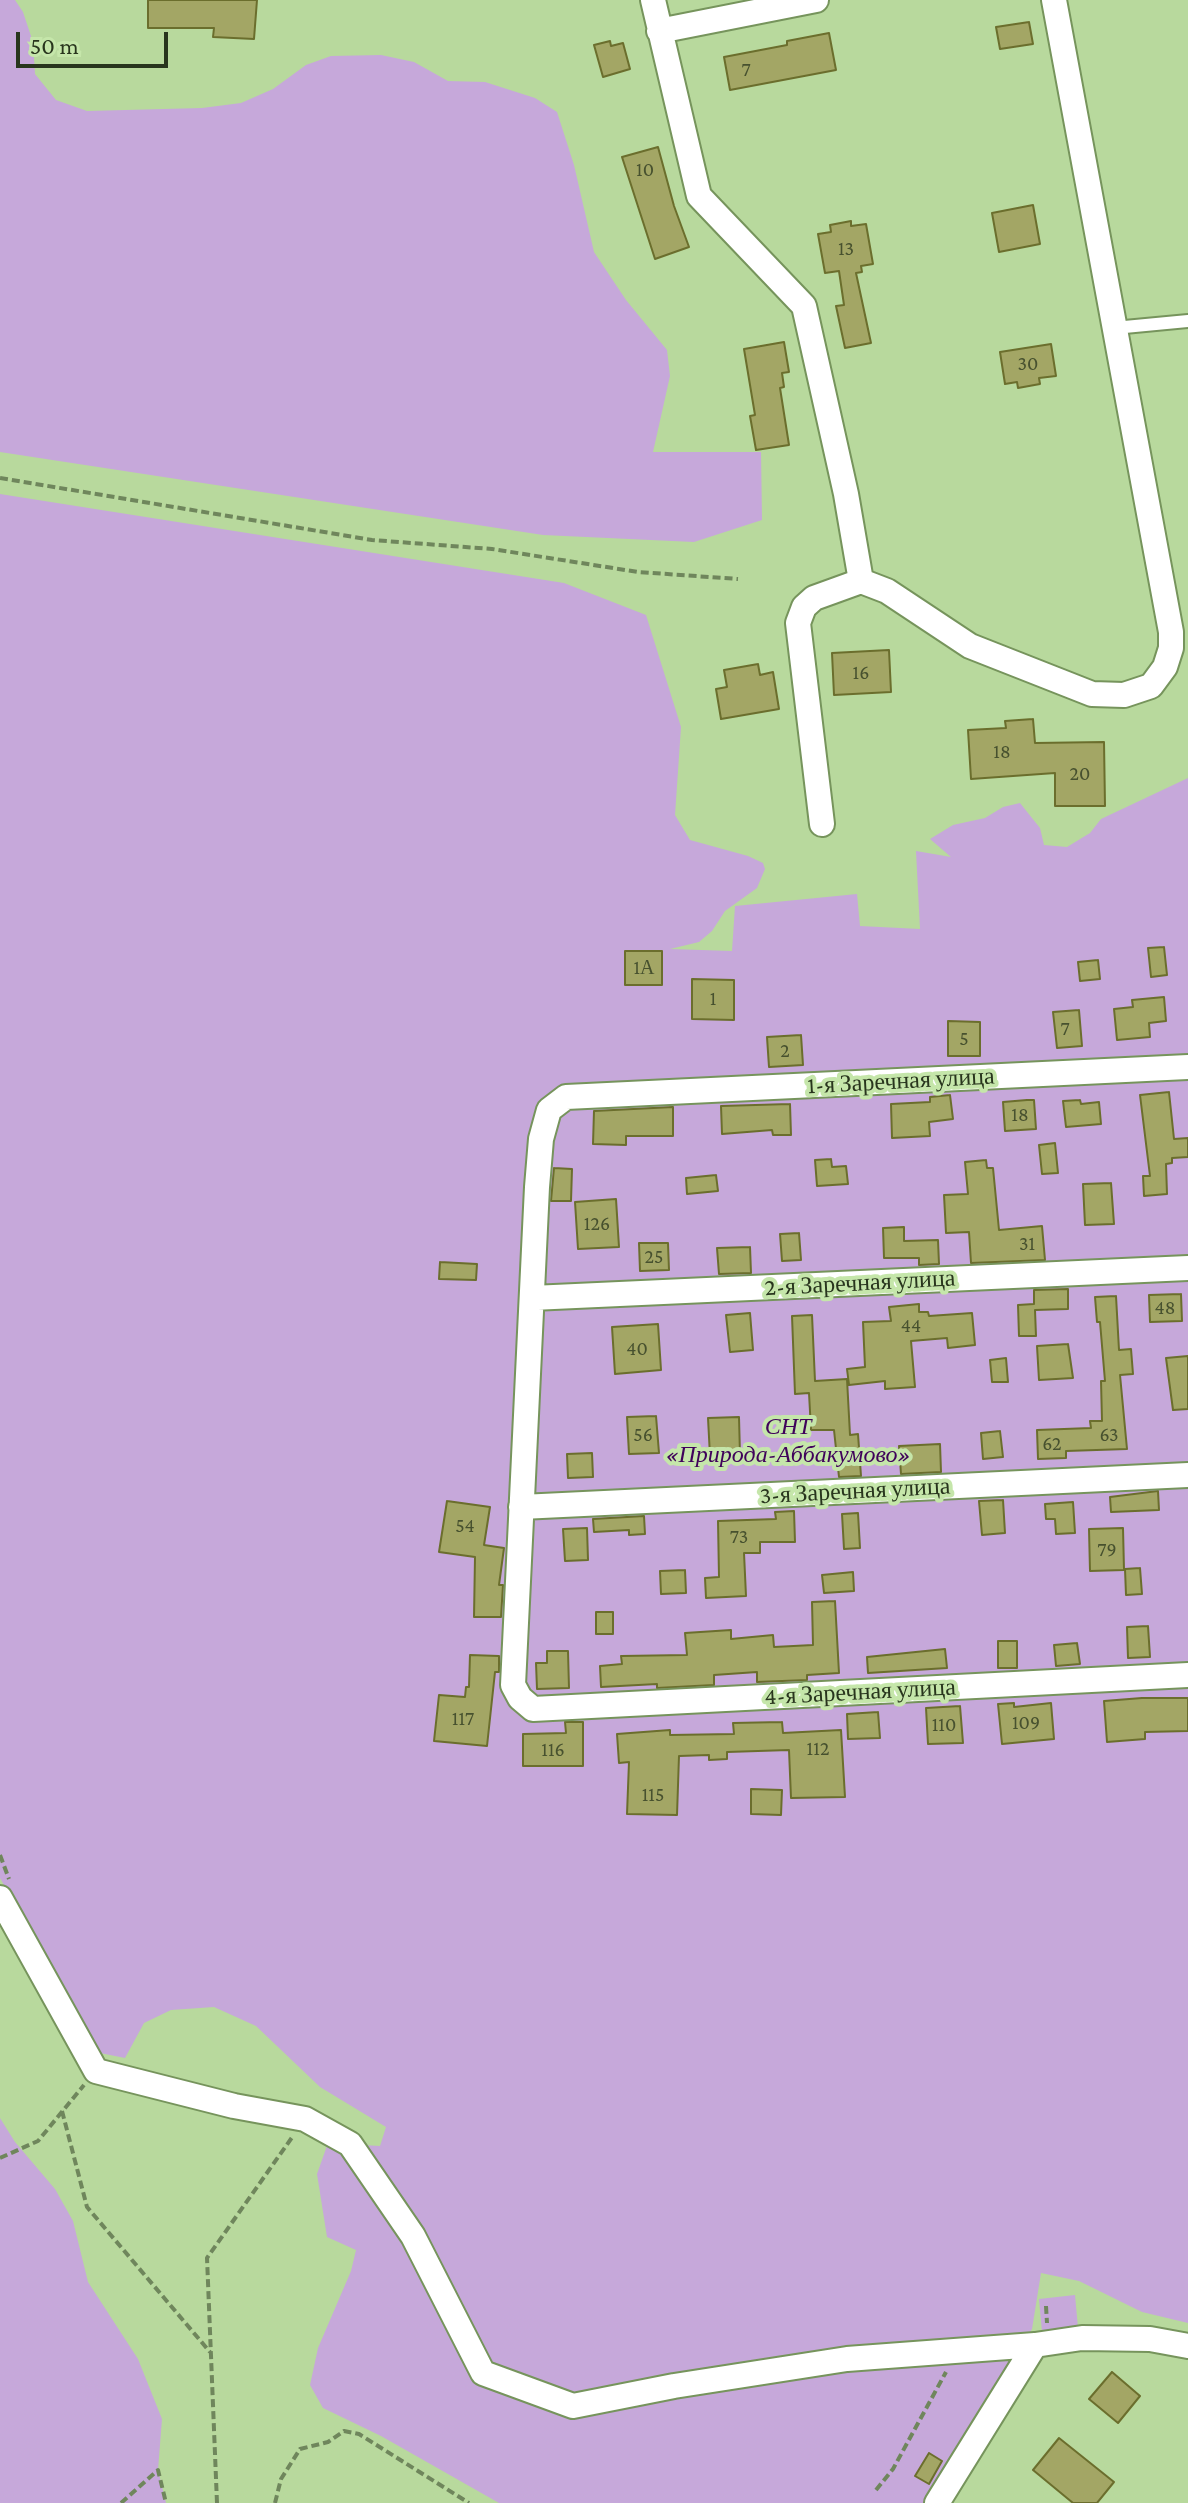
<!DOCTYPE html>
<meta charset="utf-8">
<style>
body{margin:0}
#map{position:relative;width:1188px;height:2503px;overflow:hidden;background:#b8d99d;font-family:"Crimson Pro",serif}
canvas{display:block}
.scale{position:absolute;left:16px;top:32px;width:152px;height:36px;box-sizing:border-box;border:4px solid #28351d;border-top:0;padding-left:10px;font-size:24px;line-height:28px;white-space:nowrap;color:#28351d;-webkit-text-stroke:6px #c5e6aa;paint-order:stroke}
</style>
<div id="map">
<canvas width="1188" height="2503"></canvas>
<div class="scale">50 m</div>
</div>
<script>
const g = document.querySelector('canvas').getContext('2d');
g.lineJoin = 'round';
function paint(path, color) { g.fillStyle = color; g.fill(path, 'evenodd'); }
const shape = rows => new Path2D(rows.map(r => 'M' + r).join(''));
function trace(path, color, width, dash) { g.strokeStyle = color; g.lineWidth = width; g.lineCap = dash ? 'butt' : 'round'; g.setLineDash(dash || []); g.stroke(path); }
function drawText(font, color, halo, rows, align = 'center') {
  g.font = font + ' "Crimson Pro",serif'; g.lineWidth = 8; g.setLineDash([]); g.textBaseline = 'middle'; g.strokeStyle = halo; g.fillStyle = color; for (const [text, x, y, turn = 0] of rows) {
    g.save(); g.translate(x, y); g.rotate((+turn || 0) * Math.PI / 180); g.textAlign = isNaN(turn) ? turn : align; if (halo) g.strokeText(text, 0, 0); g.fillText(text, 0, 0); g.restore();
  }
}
paint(shape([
 [0,0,15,0,23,12,33,42,35,74,56,100,87,111,202,108,241,103,273,89,306,65,331,56,381,55,414,62,448,81,485,82,535,98,557,112,574,165,594,252,626,300,667,350,670,376,653,452,761,452,762,520,694,542,543,535,0,452],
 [0,494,564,583,646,615,681,727,675,815,690,840,748,856,763,863,765,869,757,888,725,911,712,931,699,942,670,949,732,951,735,906,857,894,860,926,920,929,916,851,951,857,930,839,953,825,985,818,1003,807,1020,803,1040,828,1044,845,1067,847,1090,833,1101,819,1188,778,1188,2323,1142,2312,1079,2281,1041,2273,1032,2329,926,2503,499,2503,381,2436,323,2408,310,2385,318,2348,351,2271,356,2250,327,2237,317,2174,328,2143,380,2146,386,2127,320,2087,256,2026,214,2007,171,2010,144,2023,125,2058,90,2051,40,1950,0,1878],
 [0,2118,15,2142,55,2189,73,2221,88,2282,138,2359,162,2419,158,2470,166,2503,0,2503],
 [1075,2295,1078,2328,1042,2332,1039,2299]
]), '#c6a8da');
const building = shape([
 [148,0,257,0,254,39,213,37,214,28,148,28,148,0],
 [1029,22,1033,44,1000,49,996,27,1029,22],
 [829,33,836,70,730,90,724,57,787,45,787,41,829,33],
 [610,41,611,46,623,43,630,69,603,77,594,45,610,41],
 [658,147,674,206,689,247,655,259,622,157,658,147],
 [1033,205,1040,244,999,252,992,213,1033,205],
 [851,221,851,226,866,224,873,264,861,266,862,272,856,273,871,343,845,348,836,306,844,305,839,271,825,273,818,234,831,232,830,225,851,221],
 [784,342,789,372,782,373,784,387,780,388,789,445,756,450,750,416,755,415,744,349,784,342],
 [1051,344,1056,376,1039,378,1040,384,1018,388,1017,382,1005,384,1000,352,1051,344],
 [889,650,891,692,834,695,832,653,889,650],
 [758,664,760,675,773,672,779,709,721,719,716,689,727,687,724,670,758,664],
 [1033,719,1035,743,1104,742,1105,806,1055,806,1055,773,971,779,968,730,1006,728,1005,721,1033,719],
 [1164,947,1167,975,1151,977,1148,948,1164,947],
 [625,951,662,951,662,985,625,985,625,951],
 [1098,960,1100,979,1080,981,1078,962,1098,960],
 [692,979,734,980,734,1020,692,1019,692,979],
 [1164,997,1166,1021,1149,1023,1150,1037,1117,1040,1114,1009,1133,1007,1132,1000,1164,997],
 [1079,1010,1082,1046,1057,1048,1053,1012,1079,1010],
 [948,1021,980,1022,980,1056,948,1056,948,1021],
 [801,1035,803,1065,769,1067,767,1037,801,1035],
 [1169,1092,1174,1139,1188,1138,1188,1157,1172,1158,1172,1163,1166,1164,1167,1194,1144,1196,1143,1176,1150,1176,1140,1095,1169,1092],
 [950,1095,953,1119,929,1122,930,1136,892,1138,891,1104,930,1102,930,1097,950,1095],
 [1027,1100,1034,1100,1036,1129,1005,1131,1003,1102,1027,1100],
 [1080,1100,1081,1104,1099,1102,1101,1124,1066,1127,1063,1101,1080,1100],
 [790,1104,791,1135,773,1135,772,1130,722,1134,721,1106,790,1104],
 [673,1107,673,1136,626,1136,626,1145,593,1144,594,1111,673,1107],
 [1055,1143,1058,1173,1042,1174,1039,1145,1055,1143],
 [831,1159,832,1167,846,1166,848,1184,817,1186,815,1160,831,1159],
 [986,1160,987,1168,993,1168,999,1230,1042,1226,1045,1260,971,1263,969,1232,946,1233,944,1195,968,1194,965,1162,986,1160],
 [554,1168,572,1169,571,1201,551,1201,554,1168],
 [716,1175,718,1191,687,1194,686,1178,716,1175],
 [1111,1183,1114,1224,1085,1225,1083,1184,1111,1183],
 [616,1199,619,1247,578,1249,575,1202,616,1199],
 [904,1227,904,1241,938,1240,939,1264,919,1265,919,1258,884,1258,883,1228,904,1227],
 [799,1233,801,1260,782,1261,780,1234,799,1233],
 [639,1243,668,1243,669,1270,640,1271,639,1243],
 [750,1247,751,1273,719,1274,717,1248,750,1247],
 [440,1262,477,1264,476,1280,439,1279,440,1262],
 [1068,1289,1068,1309,1035,1310,1036,1336,1019,1336,1018,1305,1034,1304,1034,1290,1068,1289],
 [1181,1294,1182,1321,1150,1322,1149,1295,1181,1294],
 [1116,1296,1119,1350,1131,1349,1133,1374,1120,1375,1127,1449,1066,1451,1066,1458,1038,1459,1037,1430,1091,1428,1090,1421,1102,1421,1101,1381,1105,1381,1100,1322,1097,1322,1095,1297,1116,1296],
 [919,1304,919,1312,928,1312,929,1316,972,1313,975,1345,948,1348,947,1338,911,1341,915,1387,885,1389,885,1381,849,1385,847,1369,865,1367,863,1322,891,1321,889,1307,919,1304],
 [750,1313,753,1350,730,1352,726,1315,750,1313],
 [812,1315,815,1381,847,1379,850,1435,858,1434,861,1476,839,1477,834,1430,811,1430,809,1393,795,1394,792,1316,812,1315],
 [658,1324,661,1370,615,1374,612,1327,658,1324],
 [1068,1344,1073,1378,1039,1380,1037,1346,1068,1344],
 [1188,1356,1188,1409,1173,1410,1166,1358,1188,1356],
 [1006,1358,1008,1382,992,1382,990,1360,1006,1358],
 [656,1416,659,1453,629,1454,627,1417,656,1416],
 [739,1417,740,1455,710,1456,708,1418,739,1417],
 [1000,1431,1003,1457,983,1459,981,1433,1000,1431],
 [940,1444,941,1472,901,1474,899,1446,940,1444],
 [592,1453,593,1477,568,1478,567,1454,592,1453],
 [1158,1491,1159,1510,1111,1512,1110,1497,1158,1491],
 [1003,1500,1005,1533,982,1535,979,1501,1003,1500],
 [447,1501,490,1507,484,1545,504,1548,499,1585,503,1585,501,1617,474,1617,475,1557,439,1552,447,1501],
 [1073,1502,1075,1533,1056,1534,1055,1519,1046,1519,1045,1504,1073,1502],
 [794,1511,795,1542,760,1542,760,1553,744,1553,746,1596,706,1598,705,1578,719,1577,718,1521,776,1519,775,1512,794,1511],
 [858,1513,860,1548,844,1549,842,1514,858,1513],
 [644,1516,645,1534,629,1535,629,1530,594,1532,593,1519,644,1516],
 [587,1528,588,1560,565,1561,563,1529,587,1528],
 [1123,1528,1124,1570,1090,1571,1089,1529,1123,1528],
 [1140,1568,1142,1594,1126,1595,1125,1569,1140,1568],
 [685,1570,686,1593,661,1594,660,1571,685,1570],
 [853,1572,854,1591,824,1593,822,1575,853,1572],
 [835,1601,839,1673,807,1675,807,1680,757,1682,757,1672,714,1675,714,1685,657,1688,657,1684,601,1687,600,1666,622,1664,621,1656,687,1655,685,1633,731,1630,731,1639,773,1635,774,1647,813,1645,812,1602,835,1601],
 [596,1612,613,1612,613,1634,596,1634,596,1612],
 [1148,1626,1150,1657,1128,1658,1127,1627,1148,1626],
 [998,1641,1017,1641,1017,1668,998,1668,998,1641],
 [1077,1643,1080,1664,1056,1666,1054,1645,1077,1643],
 [945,1649,947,1668,868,1673,867,1657,945,1649],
 [547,1651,568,1651,569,1688,537,1689,536,1663,547,1663,547,1651],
 [470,1655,499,1656,499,1672,495,1672,487,1746,434,1741,439,1695,465,1697,466,1687,469,1687,470,1655],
 [1142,1698,1188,1698,1188,1731,1145,1732,1145,1739,1107,1742,1104,1701,1142,1698],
 [1014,1703,1014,1707,1051,1703,1054,1739,1002,1744,998,1704,1014,1703],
 [960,1706,963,1743,928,1744,926,1708,960,1706],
 [878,1712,880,1738,848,1739,847,1714,878,1712],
 [565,1722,583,1722,583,1766,523,1766,523,1734,566,1733,565,1722],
 [782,1722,783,1733,841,1730,845,1797,791,1798,789,1750,727,1752,727,1759,709,1760,709,1755,679,1756,677,1815,627,1814,629,1762,619,1763,617,1734,670,1730,670,1735,734,1734,733,1723,782,1722],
 [751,1789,782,1790,781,1815,751,1814,751,1789],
 [1112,2372,1140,2396,1118,2423,1089,2399,1112,2372],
 [1059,2438,1114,2482,1097,2503,1073,2503,1033,2470,1059,2438],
 [929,2453,942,2461,929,2484,915,2476,929,2453]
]);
paint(building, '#a3a665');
trace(building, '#6b6e2d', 2);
const lane = shape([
 [1114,328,1188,321]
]);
const street = shape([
 [653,0,699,196,804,306,846,494,861,581,887,591,970,646,1092,694,1124,695,1151,686,1165,667,1171,648,1171,632,1054,0],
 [659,31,816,0],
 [822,824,798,623,804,607,814,598,861,581],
 [1188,1067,566,1097,549,1110,541,1139,537,1187,513,1685,520,1698,533,1709,1188,1675],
 [532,1298,1188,1268],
 [521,1507,1188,1475],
 [0,1898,96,2071,234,2106,305,2119,350,2144,413,2236,483,2373,573,2406,674,2386,847,2359,1035,2345,1082,2338,1150,2339,1188,2346],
 [937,2503,1035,2345]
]);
trace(lane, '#76945c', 16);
trace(street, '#76945c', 28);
trace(shape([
 [0,478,372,540,492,549,638,572,738,579],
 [0,1855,9,1879],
 [62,2111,87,2207,210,2352],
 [0,2158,38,2141,84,2085],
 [1046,2306,1047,2323],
 [876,2490,893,2469,946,2372],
 [121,2503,158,2470,166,2503],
 [217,2503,207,2258,293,2136],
 [275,2503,281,2479,300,2449,328,2442,344,2431,359,2434,469,2503]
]), '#6f865c', 4, [8, 4]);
trace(lane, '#fff', 12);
trace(street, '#fff', 24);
drawText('20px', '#47512f', null, [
 ["7",746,70],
 ["10",645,170],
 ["13",846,249],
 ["30",1028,364],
 ["16",861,673],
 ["18",1002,752],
 ["20",1080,774],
 ["1А",644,968],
 ["1",713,999],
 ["7",1065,1029],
 ["5",964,1039],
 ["2",785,1051],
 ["18",1020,1115],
 ["126",597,1224],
 ["31",1027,1244],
 ["25",654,1257],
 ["48",1165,1308],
 ["44",911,1326],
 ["40",637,1349],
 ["56",643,1435],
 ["63",1109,1435],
 ["62",1052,1444],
 ["54",465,1526],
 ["73",739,1537],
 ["79",1107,1550],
 ["117",463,1719],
 ["109",1026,1723],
 ["110",944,1725],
 ["112",818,1749],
 ["116",553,1750],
 ["115",653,1795]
]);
drawText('24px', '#28351d', '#c5e6aa', [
 ["1-я Заречная улица",901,1081,-3],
 ["2-я Заречная улица",860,1283,-3],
 ["3-я Заречная улица",855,1491,-3],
 ["4-я Заречная улица",860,1692,-3]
]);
drawText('italic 24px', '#3f025a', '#c5e6aa', [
 ["СНТ",788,1427],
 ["«Природа-Аббакумово»",788,1455]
]);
</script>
